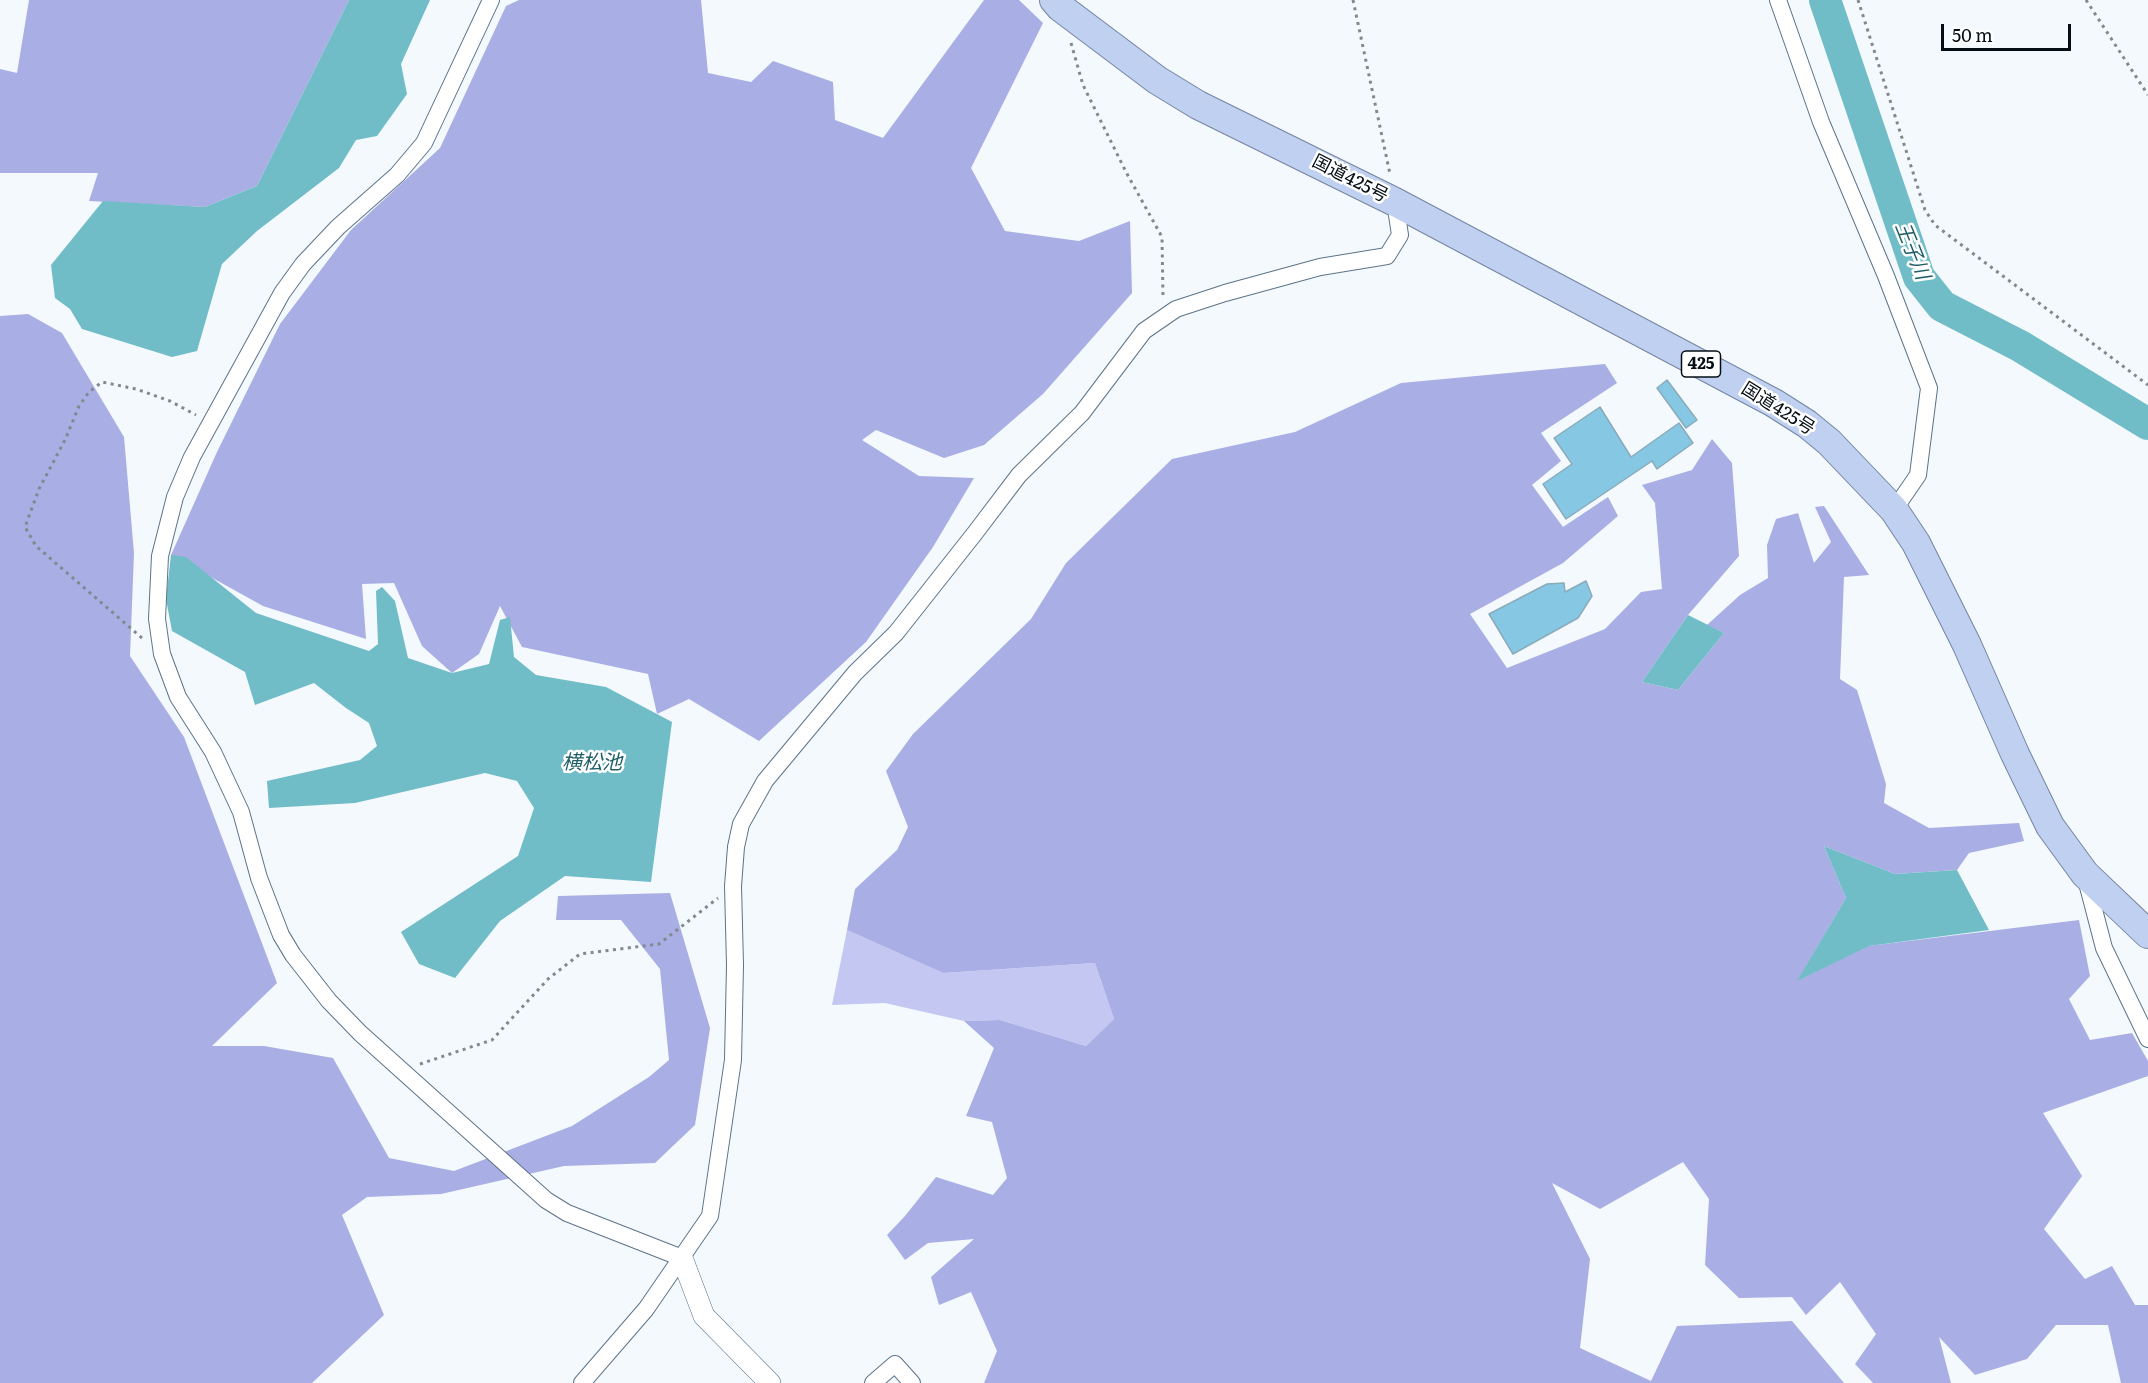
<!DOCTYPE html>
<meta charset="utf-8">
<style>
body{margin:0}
#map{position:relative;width:2148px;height:1383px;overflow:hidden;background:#f4f9fe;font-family:Literata,serif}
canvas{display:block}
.scale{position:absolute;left:1941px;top:24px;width:130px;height:27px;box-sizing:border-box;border:3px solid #060e15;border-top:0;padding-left:8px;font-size:18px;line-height:21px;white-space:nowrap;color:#060e15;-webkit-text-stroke:4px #fff;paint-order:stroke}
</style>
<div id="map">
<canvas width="2148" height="1383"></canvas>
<div class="scale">50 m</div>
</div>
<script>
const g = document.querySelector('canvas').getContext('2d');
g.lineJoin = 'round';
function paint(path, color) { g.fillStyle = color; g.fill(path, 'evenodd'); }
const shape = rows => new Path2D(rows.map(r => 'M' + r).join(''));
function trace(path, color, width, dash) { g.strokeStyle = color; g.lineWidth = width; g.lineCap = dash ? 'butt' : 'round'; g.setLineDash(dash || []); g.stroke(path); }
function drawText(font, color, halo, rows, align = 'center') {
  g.font = font + ' Literata,"Noto Sans JP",serif'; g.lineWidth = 5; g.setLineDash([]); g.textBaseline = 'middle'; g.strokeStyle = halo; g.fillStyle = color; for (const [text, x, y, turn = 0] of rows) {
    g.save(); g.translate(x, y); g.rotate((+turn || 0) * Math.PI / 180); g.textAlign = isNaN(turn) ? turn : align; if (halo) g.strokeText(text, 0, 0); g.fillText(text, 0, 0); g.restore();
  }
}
paint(shape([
 [847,930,943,973,1095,963,1114,1019,1086,1046,1000,1020,964,1021,885,1003,832,1005]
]), '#c3c7f2');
paint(shape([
 [29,0,349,0,257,186,205,207,89,201,98,173,0,173,0,69,17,73],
 [519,0,701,0,708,73,751,82,773,61,833,82,835,120,883,138,984,0,1019,0,1043,23,971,168,1005,231,1079,241,1130,221,1132,293,1043,394,984,445,944,458,876,430,862,440,919,476,974,478,933,547,866,642,759,741,689,699,657,714,648,674,522,647,500,606,479,654,452,673,422,646,394,583,362,584,366,639,263,606,171,555,217,452,280,324,351,230,440,148,506,6],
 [28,314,62,333,124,437,134,553,130,656,184,737,277,983,212,1046,264,1046,333,1058,389,1158,454,1171,572,1126,649,1077,669,1060,660,969,621,920,556,920,558,896,670,893,710,1028,695,1125,655,1163,564,1166,441,1194,367,1197,342,1215,384,1315,312,1383,0,1383,0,316],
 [1605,364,1617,383,1541,433,1561,461,1532,485,1563,527,1608,497,1618,516,1563,563,1470,614,1507,668,1605,629,1641,592,1662,589,1655,503,1642,485,1692,470,1712,439,1732,463,1739,556,1688,615,1642,682,1678,690,1724,633,1707,625,1740,595,1768,578,1767,545,1776,519,1798,513,1814,563,1831,542,1815,507,1824,506,1869,575,1844,577,1840,679,1857,690,1886,784,1884,803,1929,828,2019,823,2024,841,1969,853,1957,870,1895,874,1824,846,1846,898,1798,980,1868,946,2079,920,2090,976,2069,999,2090,1040,2132,1033,2148,1061,2148,1076,2043,1113,2082,1176,2044,1229,2085,1279,2112,1266,2135,1305,2148,1305,2148,1383,2121,1383,2108,1325,2056,1325,2027,1359,1975,1375,1939,1337,1951,1383,1873,1383,1855,1364,1876,1334,1840,1282,1806,1315,1792,1297,1739,1298,1705,1265,1709,1199,1683,1162,1600,1209,1552,1183,1590,1259,1580,1348,1651,1381,1677,1326,1792,1321,1844,1383,984,1383,997,1351,971,1292,939,1305,931,1277,974,1239,928,1243,905,1260,887,1235,905,1216,936,1177,993,1195,1007,1178,992,1122,966,1116,994,1048,964,1021,1000,1020,1086,1046,1114,1019,1095,963,943,973,847,930,855,889,897,850,908,827,886,771,913,734,1031,619,1066,563,1172,459,1295,432,1401,383]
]), '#a9aee4');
paint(shape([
 [349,0,430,0,401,64,407,94,377,136,356,140,339,168,257,231,222,264,197,351,172,357,82,329,70,309,55,298,51,265,103,201,205,207,257,186],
 [171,555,186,557,256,613,369,651,378,644,376,591,382,587,395,601,408,658,452,673,489,664,500,620,510,617,514,657,536,675,606,687,672,722,651,882,565,876,500,921,455,978,419,964,401,932,518,856,534,808,517,781,485,773,355,803,269,808,267,781,360,760,377,746,369,723,346,708,314,683,255,705,245,672,172,631,166,599],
 [1688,615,1724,633,1678,690,1642,682],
 [1824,846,1895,874,1957,870,1989,930,1869,946,1797,981,1846,898]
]), '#70bcc7');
trace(shape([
 [1825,0,1919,277,1942,306,2020,346,2148,424]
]), '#70bcc7', 32);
const building = shape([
 [1667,380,1697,420,1686,428,1657,388,1667,380],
 [1600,407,1631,457,1679,423,1693,443,1657,469,1652,461,1566,519,1543,484,1572,464,1554,438,1600,407],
 [1586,581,1592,596,1578,618,1513,654,1489,614,1547,584,1564,583,1565,592,1586,581]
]);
paint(building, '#86c8e3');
trace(building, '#8aabb9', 1.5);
const minor = shape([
 [491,0,424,143,397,175,338,227,303,264,282,293,192,457,175,497,160,556,157,619,162,654,178,697,213,752,241,812,259,878,281,935,293,955,329,1001,360,1033,546,1200,567,1213,682,1258],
 [1778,0,1821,122,1886,276,1929,388,1918,475,1894,510],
 [2086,879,2104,948,2148,1039],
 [582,1383,646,1309,710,1216,733,1060,735,965,733,886,736,847,741,824,765,781,855,673,896,633,975,533,1019,475,1082,413,1144,331,1176,309,1225,293,1320,267,1387,256,1400,235,1395,202],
 [873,1383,895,1364,912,1383]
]);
const tertiary = shape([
 [682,1258,704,1316,770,1383]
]);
const trunk = shape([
 [1054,0,1060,7,1157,80,1198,105,1395,202,1774,403,1807,424,1829,442,1894,510,1916,543,1967,645,2015,754,2050,826,2085,874,2148,934]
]);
trace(minor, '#5c7488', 18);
trace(tertiary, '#5c7488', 22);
trace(trunk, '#7485a1', 30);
trace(shape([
 [1353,0,1390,174],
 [1858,0,1925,210,1935,225,2148,385],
 [2086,0,2148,95],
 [1071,43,1083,85,1126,172,1162,237,1163,298],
 [142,638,36,546,25,527,39,489,65,440,79,406,89,392,102,382,136,389,170,401,196,415],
 [420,1064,492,1040,548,979,580,954,659,944,718,898]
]), '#81888e', 3, [3, 4.5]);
trace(minor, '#fff', 16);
trace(tertiary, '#fff', 21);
trace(trunk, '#bfd0f0', 28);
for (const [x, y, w] of [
 [1701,364,39]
]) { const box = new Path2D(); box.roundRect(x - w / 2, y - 13, w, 26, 4.5); g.fillStyle = '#fff'; g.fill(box); trace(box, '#060e15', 1.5); }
drawText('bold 16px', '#060e15', null, [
 ["425",1701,364]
]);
drawText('18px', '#060e15', '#fff', [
 ["国道425号",1350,179,27],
 ["国道425号",1778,409,32]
]);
drawText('italic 20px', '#205f68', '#fff', [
 ["王子川",1912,251,68],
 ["横松池",592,763]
]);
</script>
